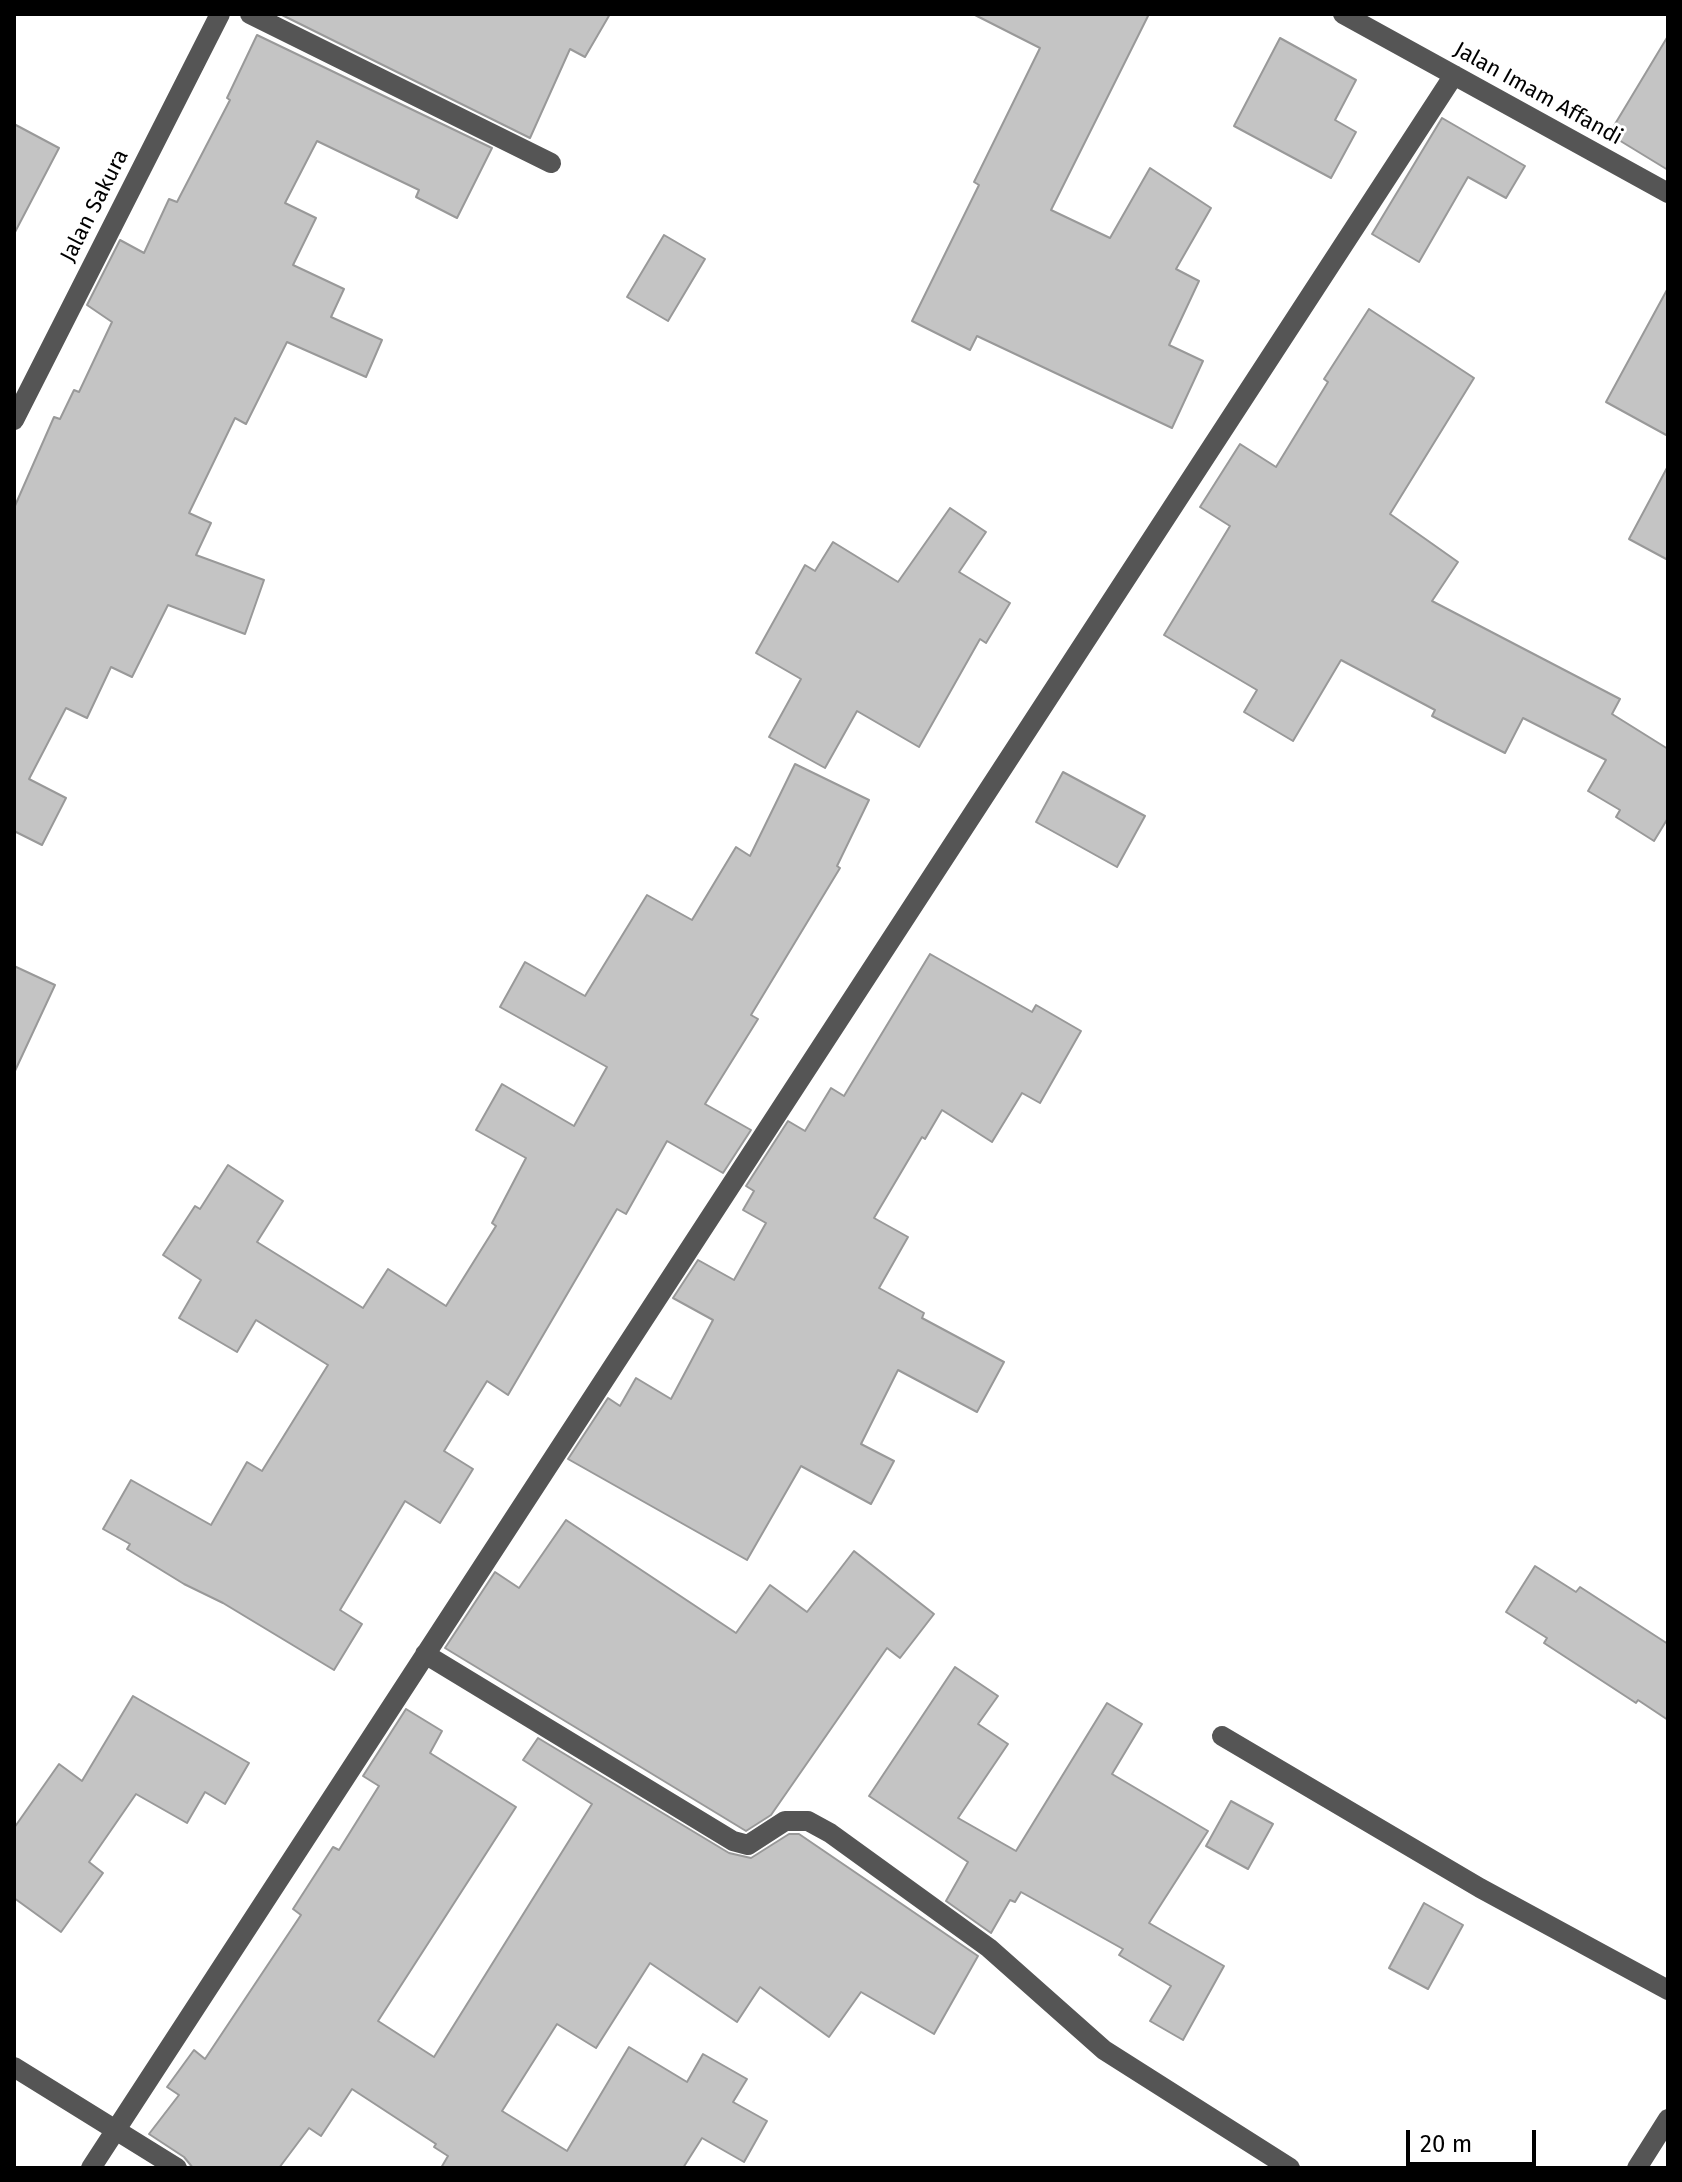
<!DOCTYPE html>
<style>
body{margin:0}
#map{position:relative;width:1682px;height:2182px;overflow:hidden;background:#fff;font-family:"Fira Sans",sans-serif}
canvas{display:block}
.frame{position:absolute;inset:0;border:16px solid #000;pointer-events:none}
.scale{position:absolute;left:1406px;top:2130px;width:130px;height:36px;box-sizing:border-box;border:4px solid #000;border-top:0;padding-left:10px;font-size:24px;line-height:28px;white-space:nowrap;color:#000;-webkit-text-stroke:6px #fff;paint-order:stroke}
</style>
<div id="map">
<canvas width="1682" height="2182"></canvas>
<div class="frame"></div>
<div class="scale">20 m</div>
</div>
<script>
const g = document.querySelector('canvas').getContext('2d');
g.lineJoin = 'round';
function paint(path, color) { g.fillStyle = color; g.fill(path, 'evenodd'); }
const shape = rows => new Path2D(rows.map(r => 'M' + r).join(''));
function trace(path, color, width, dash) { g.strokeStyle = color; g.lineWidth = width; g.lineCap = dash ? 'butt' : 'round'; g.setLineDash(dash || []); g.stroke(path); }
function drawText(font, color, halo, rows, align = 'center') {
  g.font = font + ' "Fira Sans",sans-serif'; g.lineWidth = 6; g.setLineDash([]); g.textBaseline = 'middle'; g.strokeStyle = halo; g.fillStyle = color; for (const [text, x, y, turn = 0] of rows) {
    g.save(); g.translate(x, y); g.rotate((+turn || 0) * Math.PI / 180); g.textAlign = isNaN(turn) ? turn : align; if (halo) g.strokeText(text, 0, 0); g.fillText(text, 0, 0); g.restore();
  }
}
const building = shape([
 [610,14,585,57,570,49,530,138,282,15,610,14],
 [973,14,1149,14,1051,210,1110,238,1150,168,1211,208,1176,269,1199,281,1169,345,1203,361,1172,428,977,336,970,350,912,321,979,185,974,182,1040,48,973,14],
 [257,35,492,148,457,218,416,197,419,190,317,141,285,203,316,218,293,265,344,289,331,317,382,340,366,377,287,342,246,424,235,418,189,513,211,523,196,555,264,580,245,634,168,605,132,677,111,667,87,718,66,708,29,779,66,798,42,845,14,831,14,508,54,417,60,419,74,390,79,392,112,322,87,305,120,240,144,253,169,199,177,202,230,100,227,98,257,35],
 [1668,36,1668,170,1609,134,1668,36],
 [1280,38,1356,80,1335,120,1356,132,1331,178,1234,126,1280,38],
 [1442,118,1525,166,1506,198,1468,177,1419,262,1372,234,1442,118],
 [14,124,59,148,14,234,14,124],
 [664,235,705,259,668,321,627,297,664,235],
 [1668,288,1668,436,1606,402,1668,288],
 [1369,309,1474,378,1390,514,1458,562,1432,601,1620,699,1612,714,1668,749,1668,818,1654,841,1616,817,1620,810,1588,791,1606,760,1523,718,1505,753,1432,716,1435,710,1341,660,1293,741,1244,712,1257,690,1164,635,1230,526,1200,507,1240,444,1276,467,1328,382,1324,379,1369,309],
 [1668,466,1668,560,1629,539,1668,466],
 [950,508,986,532,959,572,1010,603,986,643,980,639,919,747,857,711,825,768,769,737,801,679,756,653,805,565,815,571,833,542,898,582,950,508],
 [795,764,869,800,837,866,840,868,751,1015,758,1019,705,1104,751,1130,723,1173,667,1141,626,1214,617,1209,508,1395,487,1381,444,1451,473,1469,440,1523,405,1501,340,1610,362,1624,334,1670,223,1603,184,1584,127,1549,130,1544,103,1529,131,1480,211,1525,247,1462,262,1471,328,1365,256,1320,237,1352,179,1318,201,1280,163,1255,195,1206,200,1209,228,1165,283,1201,257,1242,363,1308,388,1269,446,1306,496,1226,492,1223,526,1158,476,1130,502,1084,574,1126,607,1067,500,1007,525,962,585,996,647,895,692,920,736,847,750,856,795,764],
 [1063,772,1145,816,1117,867,1036,822,1063,772],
 [930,954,1032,1012,1036,1005,1081,1031,1040,1103,1022,1093,992,1142,942,1110,925,1139,922,1137,874,1218,908,1237,879,1288,924,1313,922,1318,1004,1362,977,1412,898,1370,861,1444,894,1461,871,1504,801,1466,747,1560,568,1459,608,1398,620,1406,636,1378,671,1399,713,1320,673,1298,698,1260,734,1280,766,1223,743,1210,754,1191,746,1186,788,1121,805,1131,831,1088,844,1096,930,954],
 [14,966,55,985,14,1073,14,966],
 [566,1520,736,1633,770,1585,807,1612,854,1551,934,1614,900,1658,887,1648,771,1815,746,1831,445,1648,495,1572,519,1588,566,1520],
 [1535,1566,1576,1592,1580,1587,1668,1644,1668,1720,1638,1700,1636,1703,1544,1643,1547,1638,1506,1612,1535,1566],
 [955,1667,998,1696,978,1724,1008,1744,958,1818,1016,1851,1107,1703,1142,1724,1112,1774,1208,1831,1149,1923,1224,1966,1183,2040,1150,2021,1171,1986,1119,1955,1123,1949,1021,1892,1015,1902,1010,1900,991,1933,946,1901,968,1862,869,1796,955,1667],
 [133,1696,249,1763,225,1804,205,1792,187,1823,136,1794,89,1862,103,1873,61,1932,14,1898,14,1828,59,1764,82,1781,133,1696],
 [406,1709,442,1731,430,1753,516,1807,378,2021,434,2057,592,1804,523,1760,538,1738,729,1853,751,1858,789,1834,799,1834,978,1956,934,2034,861,1992,829,2037,760,1987,737,2022,650,1963,596,2048,557,2024,502,2111,567,2151,629,2047,687,2082,703,2054,747,2079,733,2102,767,2121,744,2162,702,2138,683,2168,441,2168,448,2156,434,2147,436,2144,352,2089,321,2136,309,2128,279,2168,193,2168,184,2157,149,2134,179,2095,167,2087,194,2050,205,2059,301,1915,293,1909,333,1847,339,1850,379,1786,363,1776,406,1709],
 [1231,1801,1273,1824,1248,1869,1206,1846,1231,1801],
 [1424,1903,1463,1925,1428,1989,1389,1968,1424,1903]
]);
paint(building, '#c4c4c4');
trace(building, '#999', 2);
trace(shape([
 [250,14,551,163],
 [1343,14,1668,193],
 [14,420,220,14],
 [425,1654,733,1841,748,1845,785,1821,808,1821,830,1833,989,1948,1104,2050,1290,2168],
 [1222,1736,1480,1888,1668,1990],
 [14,2067,177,2168],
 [91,2168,1454,75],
 [1637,2168,1668,2119]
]), '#555', 20);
drawText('22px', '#000', '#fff', [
 ["Jalan Imam Affandi",1538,94,29],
 ["Jalan Sakura",95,206,-63]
]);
</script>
